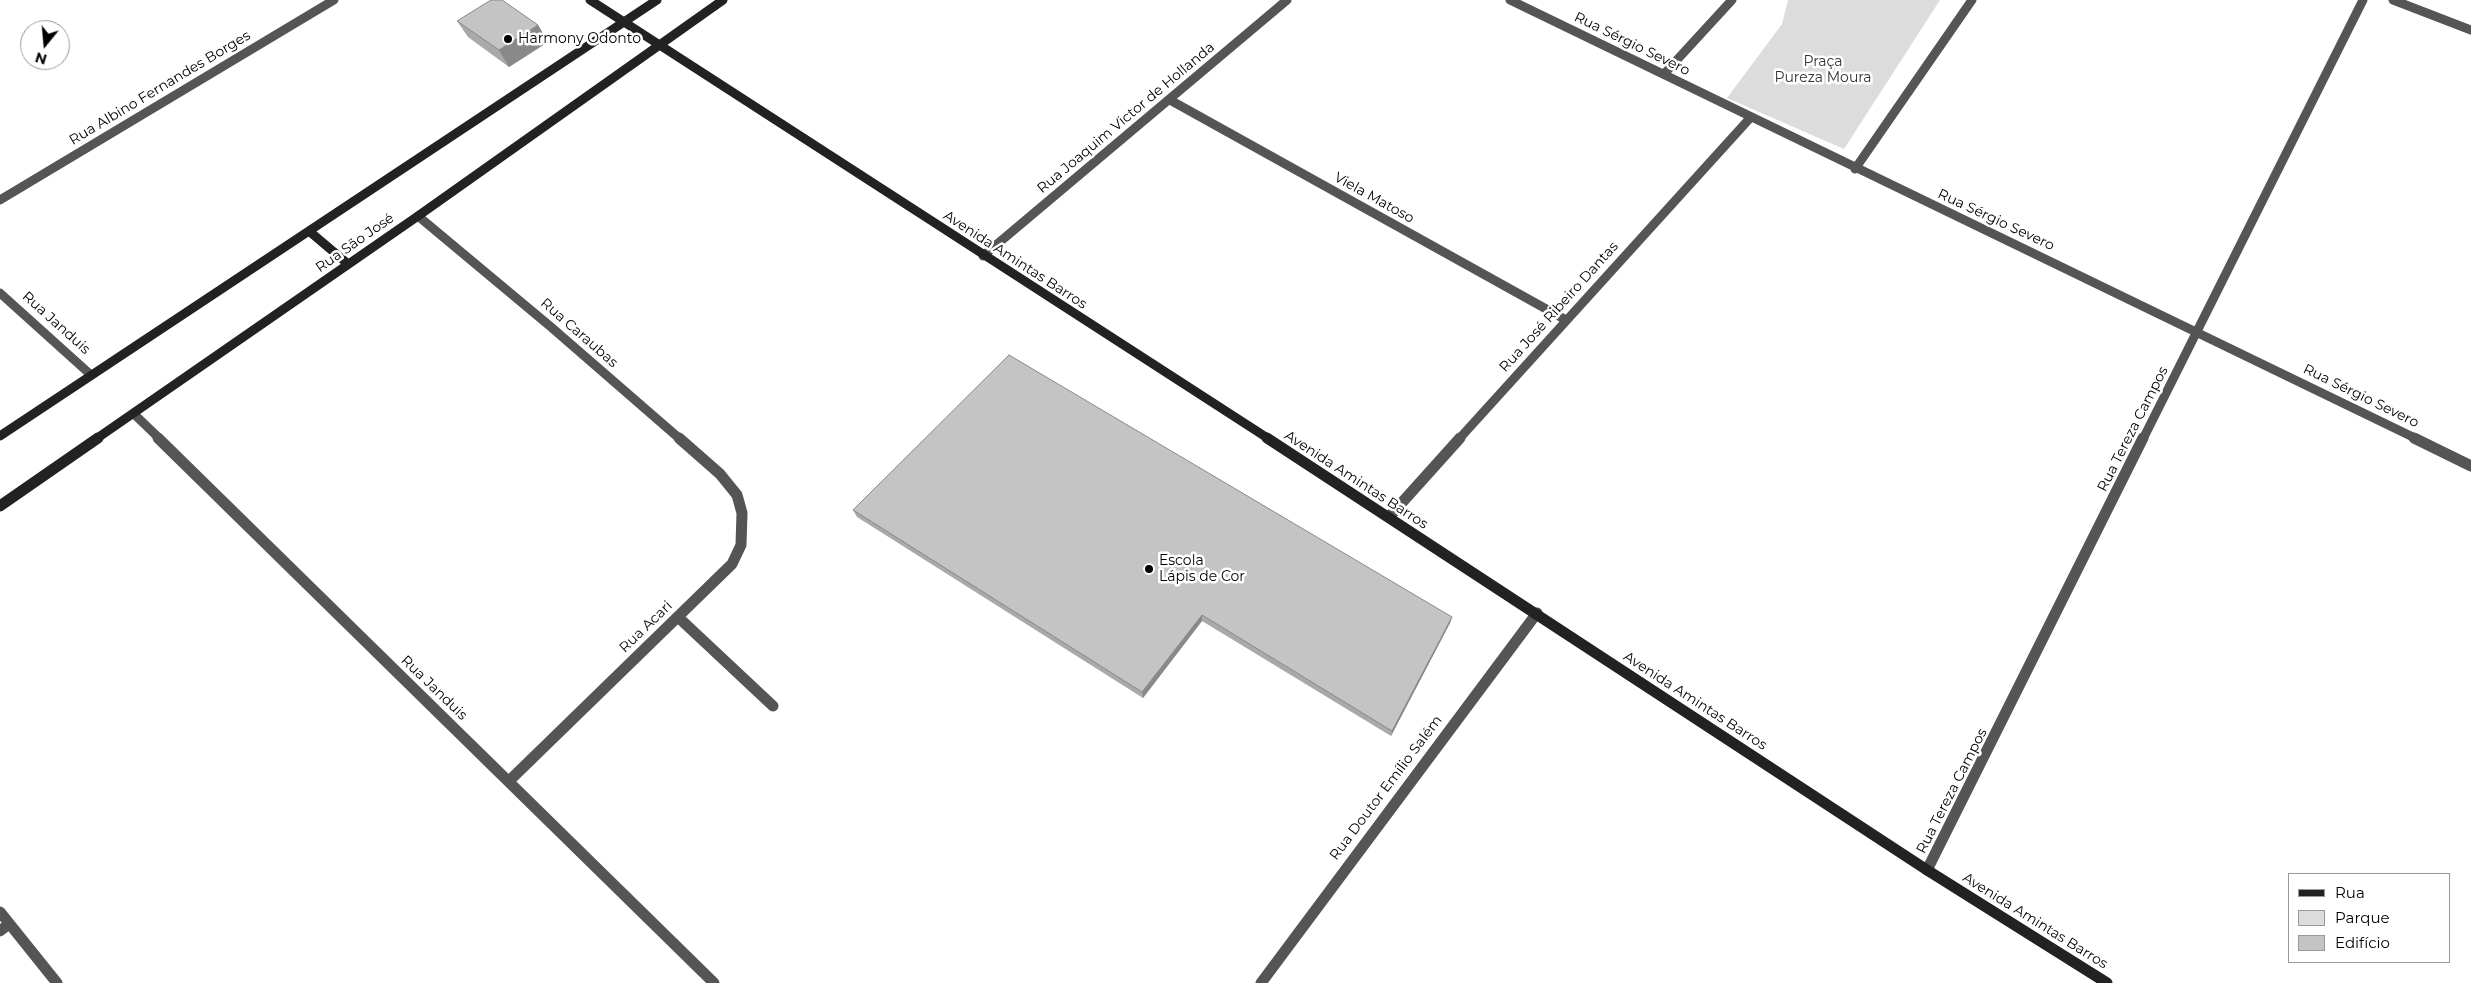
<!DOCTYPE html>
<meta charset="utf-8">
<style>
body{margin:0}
#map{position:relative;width:2471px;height:983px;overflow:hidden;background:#fff;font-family:Montserrat,sans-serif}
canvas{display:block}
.legend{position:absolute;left:2288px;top:873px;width:162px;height:90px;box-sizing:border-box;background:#fff;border:1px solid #999;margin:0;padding:6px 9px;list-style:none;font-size:15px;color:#000}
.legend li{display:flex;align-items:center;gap:10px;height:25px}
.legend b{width:25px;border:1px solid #999}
.north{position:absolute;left:20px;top:20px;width:50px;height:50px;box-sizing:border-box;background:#fff;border:1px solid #999;border-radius:50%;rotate:197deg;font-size:14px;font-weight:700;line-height:20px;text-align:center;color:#000}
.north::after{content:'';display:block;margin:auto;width:18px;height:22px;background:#000;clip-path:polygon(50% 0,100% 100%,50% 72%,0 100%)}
</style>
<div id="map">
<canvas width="2471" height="983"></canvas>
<ul class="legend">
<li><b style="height:6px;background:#222"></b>Rua</li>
<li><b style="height:14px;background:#dcdcdc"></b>Parque</li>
<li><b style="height:14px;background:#c4c4c4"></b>Edifício</li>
</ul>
<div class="north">N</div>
</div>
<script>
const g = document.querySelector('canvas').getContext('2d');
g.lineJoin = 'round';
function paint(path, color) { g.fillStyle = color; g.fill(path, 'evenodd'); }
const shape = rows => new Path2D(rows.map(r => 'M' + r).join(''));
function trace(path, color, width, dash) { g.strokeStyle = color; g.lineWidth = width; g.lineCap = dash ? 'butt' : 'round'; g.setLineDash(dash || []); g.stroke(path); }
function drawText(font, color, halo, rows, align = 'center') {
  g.font = font + ' Montserrat,sans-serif'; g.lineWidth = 5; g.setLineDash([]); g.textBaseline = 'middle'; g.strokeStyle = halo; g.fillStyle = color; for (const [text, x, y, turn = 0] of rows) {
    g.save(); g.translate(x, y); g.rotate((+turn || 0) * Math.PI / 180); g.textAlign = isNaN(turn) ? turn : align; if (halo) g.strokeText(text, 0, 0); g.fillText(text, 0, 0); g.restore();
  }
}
paint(shape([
 [1788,0,1940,0,1844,149,1727,98,1782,24]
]), '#dcdcdc');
trace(shape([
 [1170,100,1566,320]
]), '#555', 9);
trace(shape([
 [678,617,773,706]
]), '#555', 11);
trace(shape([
 [1510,0,2417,439],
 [2393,0,2471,30],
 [1664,74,1732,0],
 [1855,169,1972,0],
 [0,200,334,0],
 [418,216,551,327,680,439],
 [983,256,1287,0],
 [0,293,91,375],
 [134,414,160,439],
 [1459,439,1751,117],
 [2143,439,2363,0]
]), '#555', 9);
trace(shape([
 [158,438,714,983],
 [2414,438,2471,466],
 [1389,517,1460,438],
 [509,781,732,564,741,545,742,513,737,495,720,474,679,438],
 [1927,870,2143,438],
 [0,912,57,983],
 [0,931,9,924],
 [1261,983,1537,613]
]), '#555', 11);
trace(shape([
 [590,0,1269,439],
 [309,231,348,264],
 [0,436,657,0],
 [96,439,418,216,723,0]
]), '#222', 9);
trace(shape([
 [1267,438,1927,870,2107,983],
 [0,506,98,438]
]), '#222', 11);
paint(shape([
 [457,21,538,25,548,42,509,67,468,37],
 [853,510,1452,617,1450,623,1391,736,1202,621,1143,698,857,517]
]), '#a9a9a9');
paint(shape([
 [538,25,548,42,509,67,499,50],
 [1202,615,1202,621,1143,698,1142,692],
 [1452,617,1450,623,1391,736,1392,731]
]), '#898989');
const building = shape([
 [491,0,502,0,538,25,499,50,457,21,491,0],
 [1009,355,1452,617,1392,731,1202,615,1142,692,853,510,1009,355]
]);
paint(building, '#c4c4c4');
trace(building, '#898989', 1);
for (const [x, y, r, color] of [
 [508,39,5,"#000"],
 [1149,569,5,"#000"]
]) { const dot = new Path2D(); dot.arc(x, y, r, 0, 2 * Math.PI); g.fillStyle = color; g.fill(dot); trace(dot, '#fff', 2); }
drawText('14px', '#000', '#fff', [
 ["Harmony Odonto",518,39],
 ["Escola",1159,561],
 ["Lápis de Cor",1159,577]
], 'left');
drawText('14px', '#000', '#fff', [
 ["Rua Sérgio Severo",1632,44,26],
 ["Rua Albino Fernandes Borges",160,88,-31],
 ["Rua Joaquim Victor de Hollanda",1126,118,-40],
 ["Viela Matoso",1374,198,29],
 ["Rua Sérgio Severo",1996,220,25],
 ["Rua São José",355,243,-35],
 ["Avenida Amintas Barros",1015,260,33],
 ["Rua José Ribeiro Dantas",1559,307,-48],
 ["Rua Janduis",56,323,42],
 ["Rua Caraubas",579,333,41],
 ["Rua Sérgio Severo",2361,396,26],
 ["Rua Tereza Campos",2133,429,-63],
 ["Avenida Amintas Barros",1356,480,33],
 ["Rua Acari",646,627,-44],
 ["Rua Janduis",434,688,44],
 ["Avenida Amintas Barros",1695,701,33],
 ["Rua Doutor Emílio Salém",1386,788,-53],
 ["Rua Tereza Campos",1952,791,-63],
 ["Avenida Amintas Barros",2035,921,32]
]);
drawText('14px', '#333', '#fff', [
 ["Praça",1823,62],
 ["Pureza Moura",1823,78]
]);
</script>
